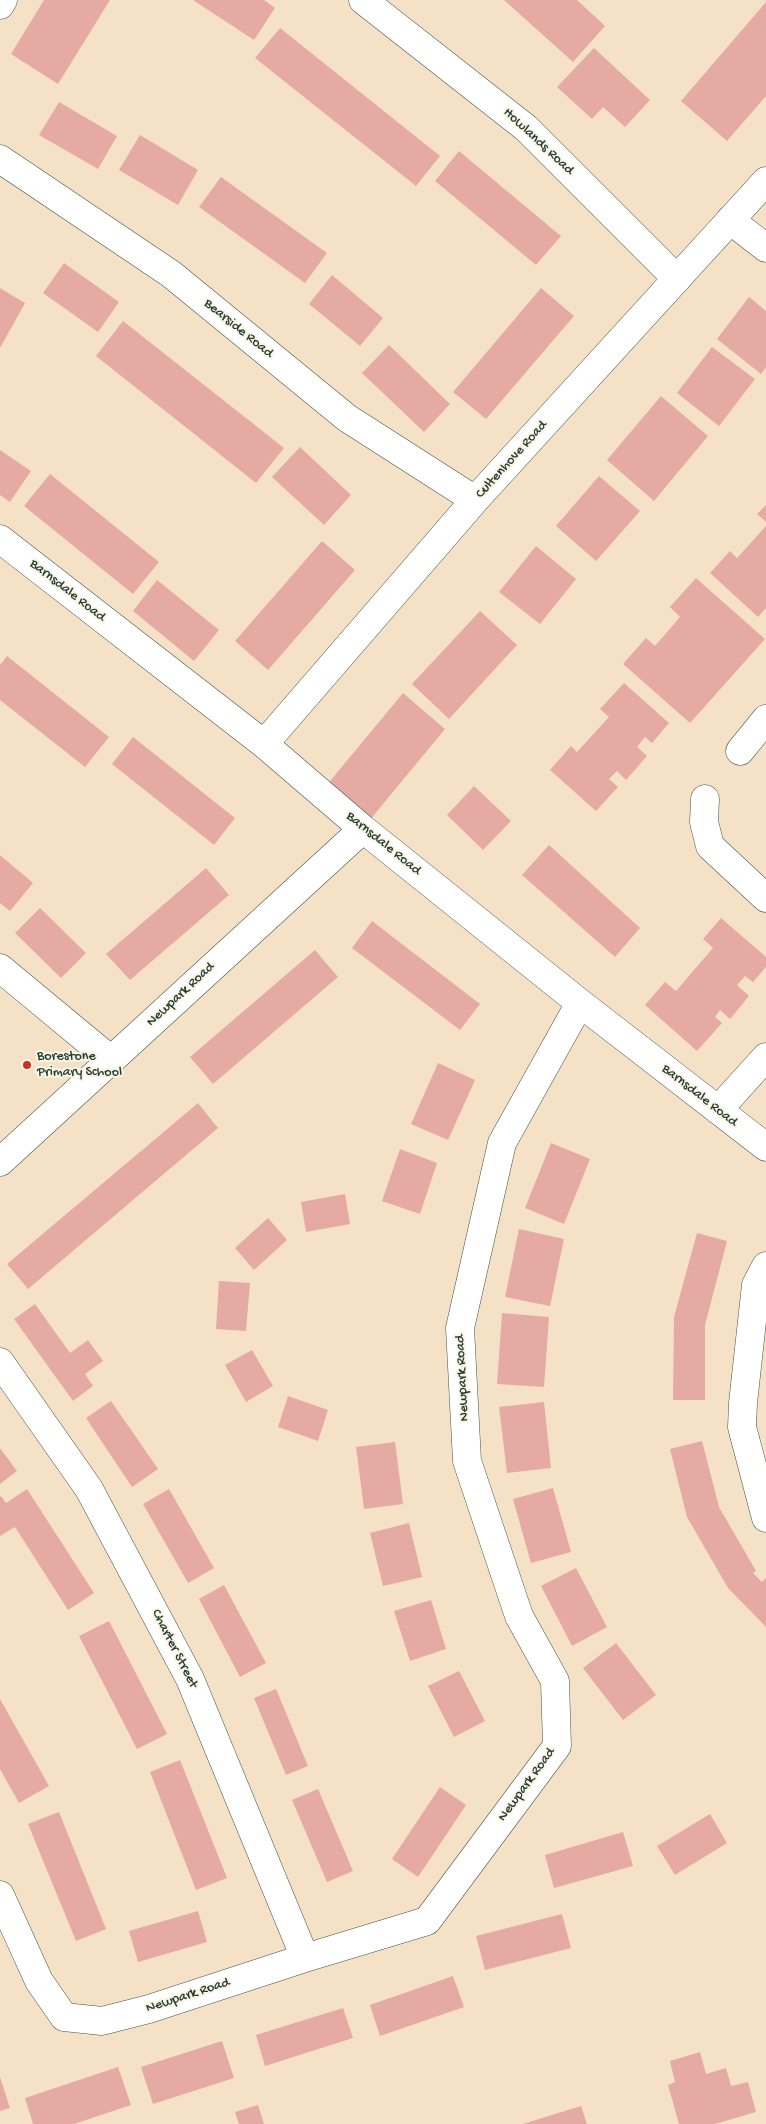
<!DOCTYPE html>
<style>
body{margin:0}
canvas{display:block;background:#f5e1c5}
</style>
<canvas width="766" height="2124"></canvas>
<script>
const g = document.querySelector('canvas').getContext('2d');
g.lineJoin = 'round';
function paint(path, color) { g.fillStyle = color; g.fill(path, 'evenodd'); }
const shape = rows => new Path2D(rows.map(r => 'M' + r).join(''));
function trace(path, color, width, dash) { g.strokeStyle = color; g.lineWidth = width; g.lineCap = dash ? 'butt' : 'round'; g.setLineDash(dash || []); g.stroke(path); }
function drawText(font, color, halo, rows, align = 'center') {
  g.font = font + ' "Gochi Hand",sans-serif'; g.lineWidth = 4; g.setLineDash([]); g.textBaseline = 'middle'; g.strokeStyle = halo; g.fillStyle = color; for (const [text, x, y, turn = 0] of rows) {
    g.save(); g.translate(x, y); g.rotate((+turn || 0) * Math.PI / 180); g.textAlign = isNaN(turn) ? turn : align; if (halo) g.strokeText(text, 0, 0); g.fillText(text, 0, 0); g.restore();
  }
}
paint(shape([
 [44,0,110,0,58,84,11,54],
 [193,0,264,0,275,8,254,40],
 [504,0,577,0,605,26,573,62],
 [766,2,766,96,727,141,681,101],
 [280,28,440,156,416,186,255,58],
 [594,48,650,100,625,127,603,107,592,119,557,87],
 [59,102,117,136,98,169,39,135],
 [140,135,198,170,178,205,119,170],
 [459,151,561,236,536,265,435,181],
 [221,177,327,253,305,283,199,207],
 [64,263,119,302,98,332,43,293],
 [332,275,383,318,360,346,309,304],
 [0,288,25,303,0,348],
 [541,288,574,316,486,419,453,392],
 [749,297,766,311,766,367,761,374,717,339],
 [123,321,284,448,256,483,96,356],
 [389,345,450,404,424,432,362,373],
 [712,347,755,379,719,426,677,393],
 [661,396,708,436,654,501,607,460],
 [300,447,351,495,324,525,272,477],
 [0,450,31,471,10,502,0,495],
 [50,474,159,562,133,594,24,506],
 [599,476,640,511,596,561,556,526],
 [766,505,766,522,757,514],
 [766,526,766,608,758,617,710,573,730,551,737,558],
 [322,541,355,570,268,670,235,641],
 [536,546,576,579,540,624,499,592],
 [696,578,765,639,690,723,623,664,646,638,655,646,680,617,670,607],
 [157,580,219,630,194,661,133,611],
 [480,611,517,645,449,719,412,684],
 [7,656,109,737,85,767,0,700,0,665],
 [624,683,669,723,652,743,645,737,637,747,647,756,626,780,617,771,609,779,618,787,596,811,550,770,571,746,577,752,609,717,600,709],
 [403,693,445,729,369,821,326,786],
 [133,737,235,818,214,845,112,764],
 [474,786,511,821,483,850,447,815],
 [549,845,640,928,615,957,522,875],
 [0,855,33,883,10,911,0,903],
 [206,868,229,895,130,980,106,954],
 [40,908,86,953,61,978,15,933],
 [721,918,766,957,766,967,753,982,745,976,737,985,749,996,730,1019,720,1010,715,1017,722,1023,697,1051,645,1005,665,982,676,991,713,948,703,939],
 [372,921,480,1004,460,1030,352,948],
 [315,950,338,977,213,1084,190,1057],
 [438,1063,475,1080,448,1140,411,1124],
 [198,1103,218,1128,28,1289,7,1264],
 [551,1143,590,1159,564,1224,525,1208],
 [400,1149,437,1163,420,1214,382,1201],
 [345,1194,350,1224,306,1232,301,1202],
 [268,1218,287,1240,254,1270,235,1248],
 [519,1229,564,1239,550,1306,505,1297],
 [697,1233,727,1241,705,1325,705,1400,673,1400,674,1317],
 [219,1281,250,1283,246,1331,216,1329],
 [35,1304,70,1353,88,1340,103,1361,85,1374,93,1386,73,1401,14,1319],
 [502,1313,549,1317,544,1387,497,1384],
 [252,1350,273,1386,246,1402,225,1365],
 [288,1396,328,1410,318,1441,278,1427],
 [111,1401,158,1469,132,1487,86,1418],
 [544,1402,551,1468,507,1473,499,1407],
 [702,1441,719,1507,756,1571,753,1573,762,1582,766,1578,766,1627,728,1588,687,1517,670,1449],
 [395,1442,403,1504,364,1509,356,1447],
 [0,1448,17,1471,0,1484],
 [553,1488,571,1552,531,1563,513,1499],
 [27,1489,94,1593,68,1610,15,1527,0,1536,0,1497,1,1496,6,1503],
 [169,1489,214,1568,188,1583,143,1504],
 [409,1523,422,1577,383,1586,370,1533],
 [576,1568,607,1627,572,1646,541,1586],
 [224,1585,266,1663,240,1677,199,1599],
 [431,1600,446,1649,410,1661,394,1611],
 [109,1621,167,1734,137,1749,79,1636],
 [616,1643,656,1695,623,1720,583,1668],
 [459,1671,485,1721,454,1737,428,1686],
 [276,1689,308,1766,286,1775,254,1698],
 [0,1699,49,1786,19,1803,0,1769],
 [180,1760,227,1878,196,1890,150,1772],
 [440,1787,466,1805,418,1877,392,1859],
 [318,1789,353,1871,327,1882,292,1800],
 [59,1812,106,1929,76,1941,28,1824],
 [710,1814,727,1843,675,1875,657,1846],
 [623,1832,633,1866,554,1888,545,1855],
 [198,1911,207,1942,138,1962,129,1931],
 [562,1914,571,1948,485,1970,476,1936],
 [453,1976,464,2007,380,2036,370,2005],
 [343,2008,353,2038,265,2066,256,2035],
 [222,2041,234,2078,153,2104,141,2067],
 [700,2052,706,2074,726,2068,731,2086,748,2082,756,2112,715,2124,679,2124,668,2085,675,2082,670,2061],
 [118,2067,131,2105,74,2124,33,2124,25,2098],
 [0,2077,10,2108,0,2111],
 [258,2105,264,2124,239,2124,235,2112],
 [581,2106,587,2124,523,2124]
]), '#e6aaa5');
const minor = shape([
 [363,0,526,128,677,279],
 [0,5,3,0],
 [0,159,171,274,347,418,475,500],
 [730,220,766,248],
 [0,539,264,744,363,829,580,1003,766,1147],
 [264,744,475,500,766,181],
 [740,751,766,719],
 [705,799,704,822,710,846,766,898],
 [0,968,111,1060],
 [718,1110,766,1057],
 [0,1162,363,829],
 [766,1266,756,1285,743,1403,742,1427,766,1518],
 [0,1362,89,1489,190,1679,305,1958],
 [0,1895,39,1981,64,2017,102,2021,149,2009,305,1958,427,1921,557,1746,555,1681,519,1616,467,1461,460,1328,502,1143,580,1003]
]);
trace(minor, '#3f564a', 29);
trace(minor, '#fff', 28);
for (const [x, y, r, color] of [
 [27,1065,5,"#c8321e"]
]) { const dot = new Path2D(); dot.arc(x, y, r, 0, 2 * Math.PI); g.fillStyle = color; g.fill(dot); trace(dot, '#fcf5e5', 2); }
drawText('14px', '#1f3d34', '#fcf5e5', [
 ["Howlands Road",538,142,43],
 ["Bearside Road",238,329,39],
 ["Cultenhove Road",512,460,-48],
 ["Barnsdale Road",67,591,38],
 ["Barnsdale Road",383,844,39],
 ["Newpark Road",181,995,-43],
 ["Barnsdale Road",699,1096,38],
 ["Newpark Road",463,1378,-93],
 ["Charter Street",174,1649,63],
 ["Newpark Road",527,1785,-54],
 ["Newpark Road",188,1996,-18]
]);
drawText('14px', '#1f3d34', '#fcf5e5', [
 ["Borestone",37,1057],
 ["Primary School",37,1073]
], 'left');
</script>
